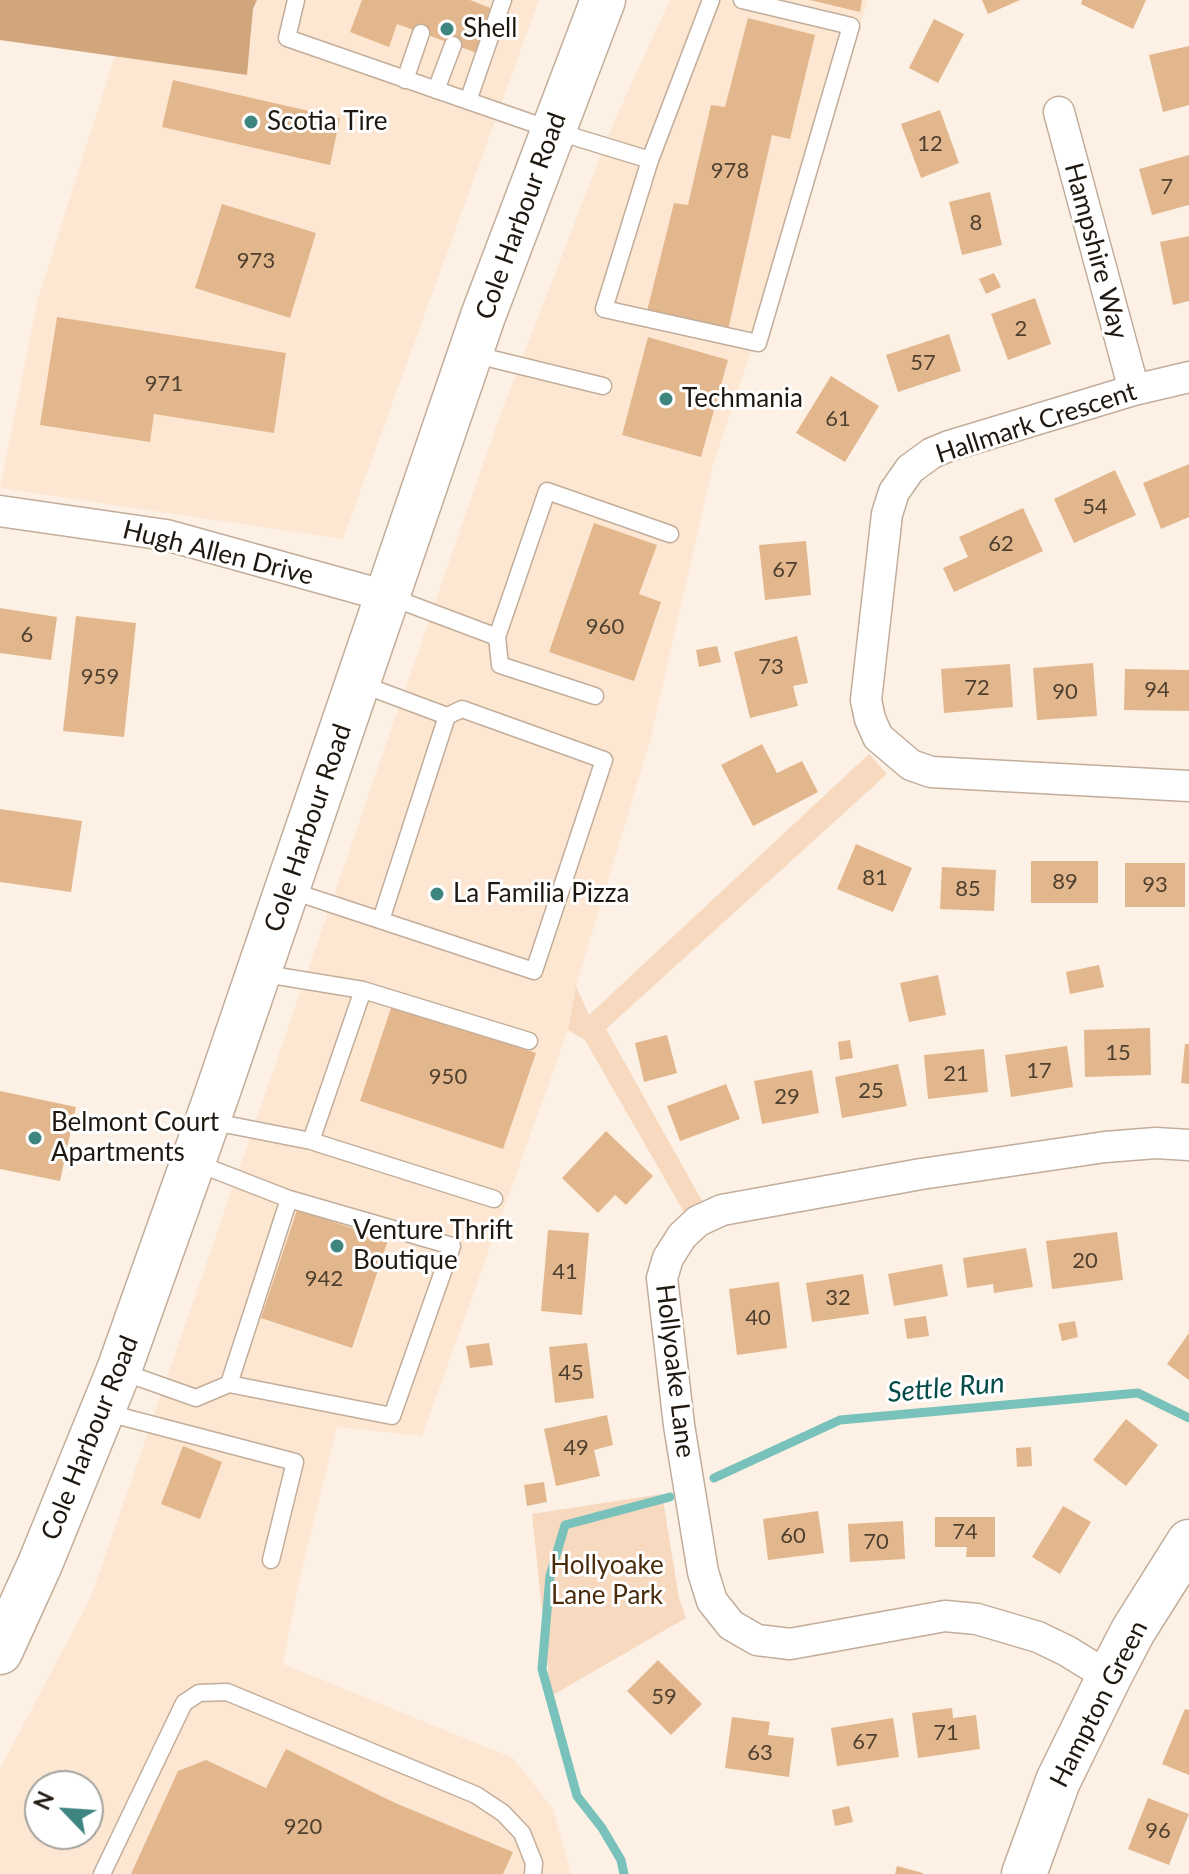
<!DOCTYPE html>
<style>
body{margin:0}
#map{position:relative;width:1189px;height:1874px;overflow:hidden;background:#fdf0e4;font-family:Lato,sans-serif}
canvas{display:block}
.north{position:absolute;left:24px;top:1770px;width:80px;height:80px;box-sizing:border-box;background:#fff;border:2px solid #a5a39f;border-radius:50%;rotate:295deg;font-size:22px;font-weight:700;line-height:32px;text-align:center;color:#1f1810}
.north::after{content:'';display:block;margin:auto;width:28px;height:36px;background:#3e857f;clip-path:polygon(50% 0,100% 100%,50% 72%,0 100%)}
</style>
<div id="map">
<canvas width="1189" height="1874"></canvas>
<div class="north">N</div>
</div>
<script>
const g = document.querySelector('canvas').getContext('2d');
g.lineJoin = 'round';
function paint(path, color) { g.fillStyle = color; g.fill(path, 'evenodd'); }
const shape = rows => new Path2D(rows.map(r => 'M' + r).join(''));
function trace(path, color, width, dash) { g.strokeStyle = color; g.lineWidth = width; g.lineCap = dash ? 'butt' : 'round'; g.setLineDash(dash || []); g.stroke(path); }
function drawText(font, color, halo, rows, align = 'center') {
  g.font = font + ' Lato,sans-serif'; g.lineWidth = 6; g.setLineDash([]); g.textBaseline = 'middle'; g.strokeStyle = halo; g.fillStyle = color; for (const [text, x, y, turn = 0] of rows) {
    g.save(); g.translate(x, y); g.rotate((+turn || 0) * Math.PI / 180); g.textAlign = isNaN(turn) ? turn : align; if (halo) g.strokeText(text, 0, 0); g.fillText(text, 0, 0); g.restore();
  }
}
paint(shape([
 [257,0,539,0,343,539,0,488,38,299,115,55,247,75,253,9],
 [670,0,868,0,713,465,650,741,576,986,568,1030,422,1436,337,1427,298,1586,283,1664,513,1758,553,1809,571,1874,0,1874,0,1769,91,1597,499,418,613,124],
 [40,1786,88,1786,88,1834,40,1834]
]), '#fde7d2');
paint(shape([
 [869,754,887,774,606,1029,702,1201,685,1214,585,1040,568,1030,576,986,589,1015],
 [662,1494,679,1598,686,1618,551,1696,532,1514]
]), '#f6d9bf');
paint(shape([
 [0,0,257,0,253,9,247,75,0,40]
]), '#d1a67c');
trace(shape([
 [714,1478,840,1420,1138,1393,1189,1418],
 [624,1874,621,1860,602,1828,577,1796,542,1669,550,1576,565,1525,670,1497]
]), '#78c2bb', 9);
paint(shape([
 [362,0,470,0,493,9,477,53,397,24,389,47,350,32],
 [810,0,862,0,860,12],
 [982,0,1020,0,988,14],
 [1082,0,1146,0,1133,29,1081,4],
 [748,18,815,35,790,139,772,135,728,330,647,311,674,203,688,205,711,105,725,107],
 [934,19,964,34,938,83,909,68],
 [1189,46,1189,105,1163,112,1149,55],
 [173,80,340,118,330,165,162,127],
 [940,110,959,163,921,178,901,124],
 [1189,155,1189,205,1152,215,1139,169],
 [990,192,1002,245,962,255,949,202],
 [222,204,316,233,290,318,195,288],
 [1189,236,1189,301,1173,305,1160,242],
 [994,273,1001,287,986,294,979,279],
 [1035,298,1051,344,1008,360,991,314],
 [57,317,286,353,274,433,154,414,150,442,40,425],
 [949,334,961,371,898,392,886,355],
 [648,337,728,360,701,457,622,435],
 [831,376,879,406,845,462,796,433],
 [1189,464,1189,517,1161,529,1143,483],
 [1115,470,1136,515,1074,543,1054,499],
 [1023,508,1043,551,954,592,943,568,968,557,959,537],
 [594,523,657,545,639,594,661,602,634,681,549,652],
 [806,541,811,595,765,600,759,545],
 [0,608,57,617,51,660,0,653],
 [76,616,136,623,124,737,63,731],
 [797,636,808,683,793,686,798,706,750,718,734,652],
 [717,646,721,662,699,667,696,650],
 [1093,663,1097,716,1037,720,1033,668],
 [1010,664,1013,707,944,713,941,669],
 [1125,669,1189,670,1189,711,1124,710],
 [762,744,777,773,802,761,818,792,753,826,721,765],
 [0,809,82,821,71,892,0,882],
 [856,844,912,868,893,912,837,889],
 [1031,861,1098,861,1098,903,1031,903],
 [1125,863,1185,863,1185,907,1125,907],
 [942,867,996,870,994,911,940,909],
 [1099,965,1104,987,1070,994,1066,972],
 [938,975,946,1015,909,1022,900,983],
 [392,1005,536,1053,503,1149,360,1101],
 [1150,1028,1151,1075,1085,1077,1084,1030],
 [667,1035,677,1073,644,1082,635,1043],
 [850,1040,853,1058,840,1060,838,1042],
 [1185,1044,1189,1044,1189,1084,1181,1083],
 [1067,1046,1073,1087,1011,1097,1005,1055],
 [984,1049,988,1092,928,1099,924,1055],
 [898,1064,907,1106,842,1118,835,1077],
 [812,1070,819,1113,762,1124,754,1081],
 [726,1084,740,1119,680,1141,667,1106],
 [0,1091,76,1107,60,1181,0,1169],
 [606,1131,653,1176,626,1205,615,1195,598,1213,562,1178],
 [297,1210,388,1240,352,1348,261,1318],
 [548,1230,589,1233,582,1315,541,1311],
 [1117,1232,1123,1280,1052,1289,1046,1241],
 [1026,1248,1033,1287,994,1293,993,1284,967,1288,963,1258],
 [942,1264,948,1296,894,1306,888,1274],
 [863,1274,869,1314,812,1322,806,1283],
 [779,1282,787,1348,737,1355,729,1289],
 [926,1316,929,1336,907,1339,904,1319],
 [1075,1321,1078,1337,1062,1341,1058,1324],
 [1189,1333,1189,1380,1167,1364],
 [489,1343,493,1365,470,1368,466,1346],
 [587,1343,594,1398,555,1403,549,1347],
 [607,1415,613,1445,594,1450,600,1476,556,1486,544,1429],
 [1126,1419,1158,1445,1126,1486,1093,1460],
 [183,1446,222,1462,200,1519,161,1504],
 [1031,1447,1032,1466,1017,1467,1016,1448],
 [544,1482,547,1502,527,1506,524,1485],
 [1063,1506,1091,1522,1060,1574,1032,1557],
 [818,1511,824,1553,768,1560,763,1519],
 [935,1517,995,1517,995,1557,966,1557,967,1547,935,1547],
 [903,1521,905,1559,850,1562,848,1524],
 [658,1660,702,1704,671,1735,627,1691],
 [952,1708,953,1718,976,1715,980,1749,918,1758,912,1713],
 [1185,1709,1189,1710,1189,1775,1162,1764],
 [732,1717,770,1722,768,1735,794,1738,789,1777,725,1768],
 [893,1718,899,1757,837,1766,831,1728],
 [286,1749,393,1802,513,1852,503,1874,131,1874,178,1771,206,1760,266,1788],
 [1148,1798,1189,1814,1169,1865,1128,1849],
 [849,1806,853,1822,835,1826,832,1810],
 [897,1866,923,1873,923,1874,895,1874]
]), '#e3b78d');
const lane = shape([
 [296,0,287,38,552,130,650,160],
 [711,0,650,160,604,309,758,343,851,26,742,0],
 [405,80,421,33],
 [436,90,453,45],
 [468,101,503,0],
 [472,354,603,386],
 [388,596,497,637,547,491,670,534],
 [497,637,500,665,595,696],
 [361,684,447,716,381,920],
 [289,890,534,971,604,760,462,709,447,716],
 [363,990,529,1041],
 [209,1121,311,1141,363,990,259,973],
 [311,1141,494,1199],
 [194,1162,289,1199],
 [120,1371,196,1398,229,1384,392,1416,452,1246,289,1199,229,1384],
 [104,1412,295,1462,271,1560],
 [102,1874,184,1703,199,1693,227,1692,476,1795,503,1813,522,1833,534,1863,533,1874]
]);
const street = shape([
 [1059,112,1134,390],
 [1189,377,1134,390,949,446,932,453,910,469,894,492,887,514,866,700,870,719,878,737,911,765,931,772,1189,786],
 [0,511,166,535,386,596],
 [1109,1677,1067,1651,1038,1637,977,1619,945,1616,790,1644,757,1640,731,1625,712,1601,703,1572,679,1425,662,1278,668,1258,682,1236,698,1221,722,1210,921,1174,1105,1147,1156,1143,1189,1145]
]);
const secondary = shape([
 [0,1652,40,1564,119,1370,216,1097,483,316,603,0],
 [1024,1874,1058,1781,1109,1677,1133,1631,1189,1542]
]);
trace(lane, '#c2ad9a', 19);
trace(street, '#c2ad9a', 33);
trace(secondary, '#c2ad9a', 47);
trace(lane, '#fff', 16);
trace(street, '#fff', 30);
trace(secondary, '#fff', 44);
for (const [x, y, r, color] of [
 [447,29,8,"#3e857f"],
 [251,122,8,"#3e857f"],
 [666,399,8,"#3e857f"],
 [437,894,8,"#3e857f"],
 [35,1138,8,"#3e857f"],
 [337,1246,8,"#3e857f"]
]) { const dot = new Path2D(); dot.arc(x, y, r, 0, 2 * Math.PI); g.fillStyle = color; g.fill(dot); trace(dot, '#fff', 3); }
drawText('22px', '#50402f', null, [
 ["12",930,144],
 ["978",730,171],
 ["7",1167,187],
 ["8",976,223],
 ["973",256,261],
 ["2",1021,329],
 ["57",923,363],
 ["971",164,384],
 ["61",838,419],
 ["54",1095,507],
 ["62",1001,544],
 ["67",785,570],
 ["960",605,627],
 ["6",27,635],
 ["73",771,667],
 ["959",100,677],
 ["72",977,688],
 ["94",1157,690],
 ["90",1065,692],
 ["81",875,878],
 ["89",1065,882],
 ["93",1155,885],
 ["85",968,889],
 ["15",1118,1053],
 ["17",1039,1071],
 ["21",956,1074],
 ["950",448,1077],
 ["25",871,1091],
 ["29",787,1097],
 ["20",1085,1261],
 ["41",565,1272],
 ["942",324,1279],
 ["32",838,1298],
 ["40",758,1318],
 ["45",571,1373],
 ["49",576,1448],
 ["74",965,1532],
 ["60",793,1536],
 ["70",876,1542],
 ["59",664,1697],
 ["71",946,1733],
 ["67",865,1742],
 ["63",760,1753],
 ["920",303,1827],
 ["96",1158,1831]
]);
drawText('26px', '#1f1810', '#fff', [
 ["Shell",463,29],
 ["Scotia Tire",267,122],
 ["Techmania",682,399],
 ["La Familia Pizza",453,894],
 ["Belmont Court",51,1123],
 ["Apartments",51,1153],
 ["Venture Thrift",353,1231],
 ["Boutique",353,1261]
], 'left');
drawText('26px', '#1f1810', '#fff', [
 ["Cole Harbour Road",521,216,-70],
 ["Hampshire Way",1096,251,75],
 ["Hallmark Crescent",1036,423,-18],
 ["Hugh Allen Drive",218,553,14],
 ["Cole Harbour Road",308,828,-71],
 ["Hollyoake Lane",675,1371,83],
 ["Cole Harbour Road",90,1438,-68],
 ["Hampton Green",1099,1704,-63]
]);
drawText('26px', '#4a2c0b', '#fff', [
 ["Hollyoake",607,1566],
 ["Lane Park",607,1596]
]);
drawText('italic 28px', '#044b47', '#fff', [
 ["Settle Run",946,1388,-5]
]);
</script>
